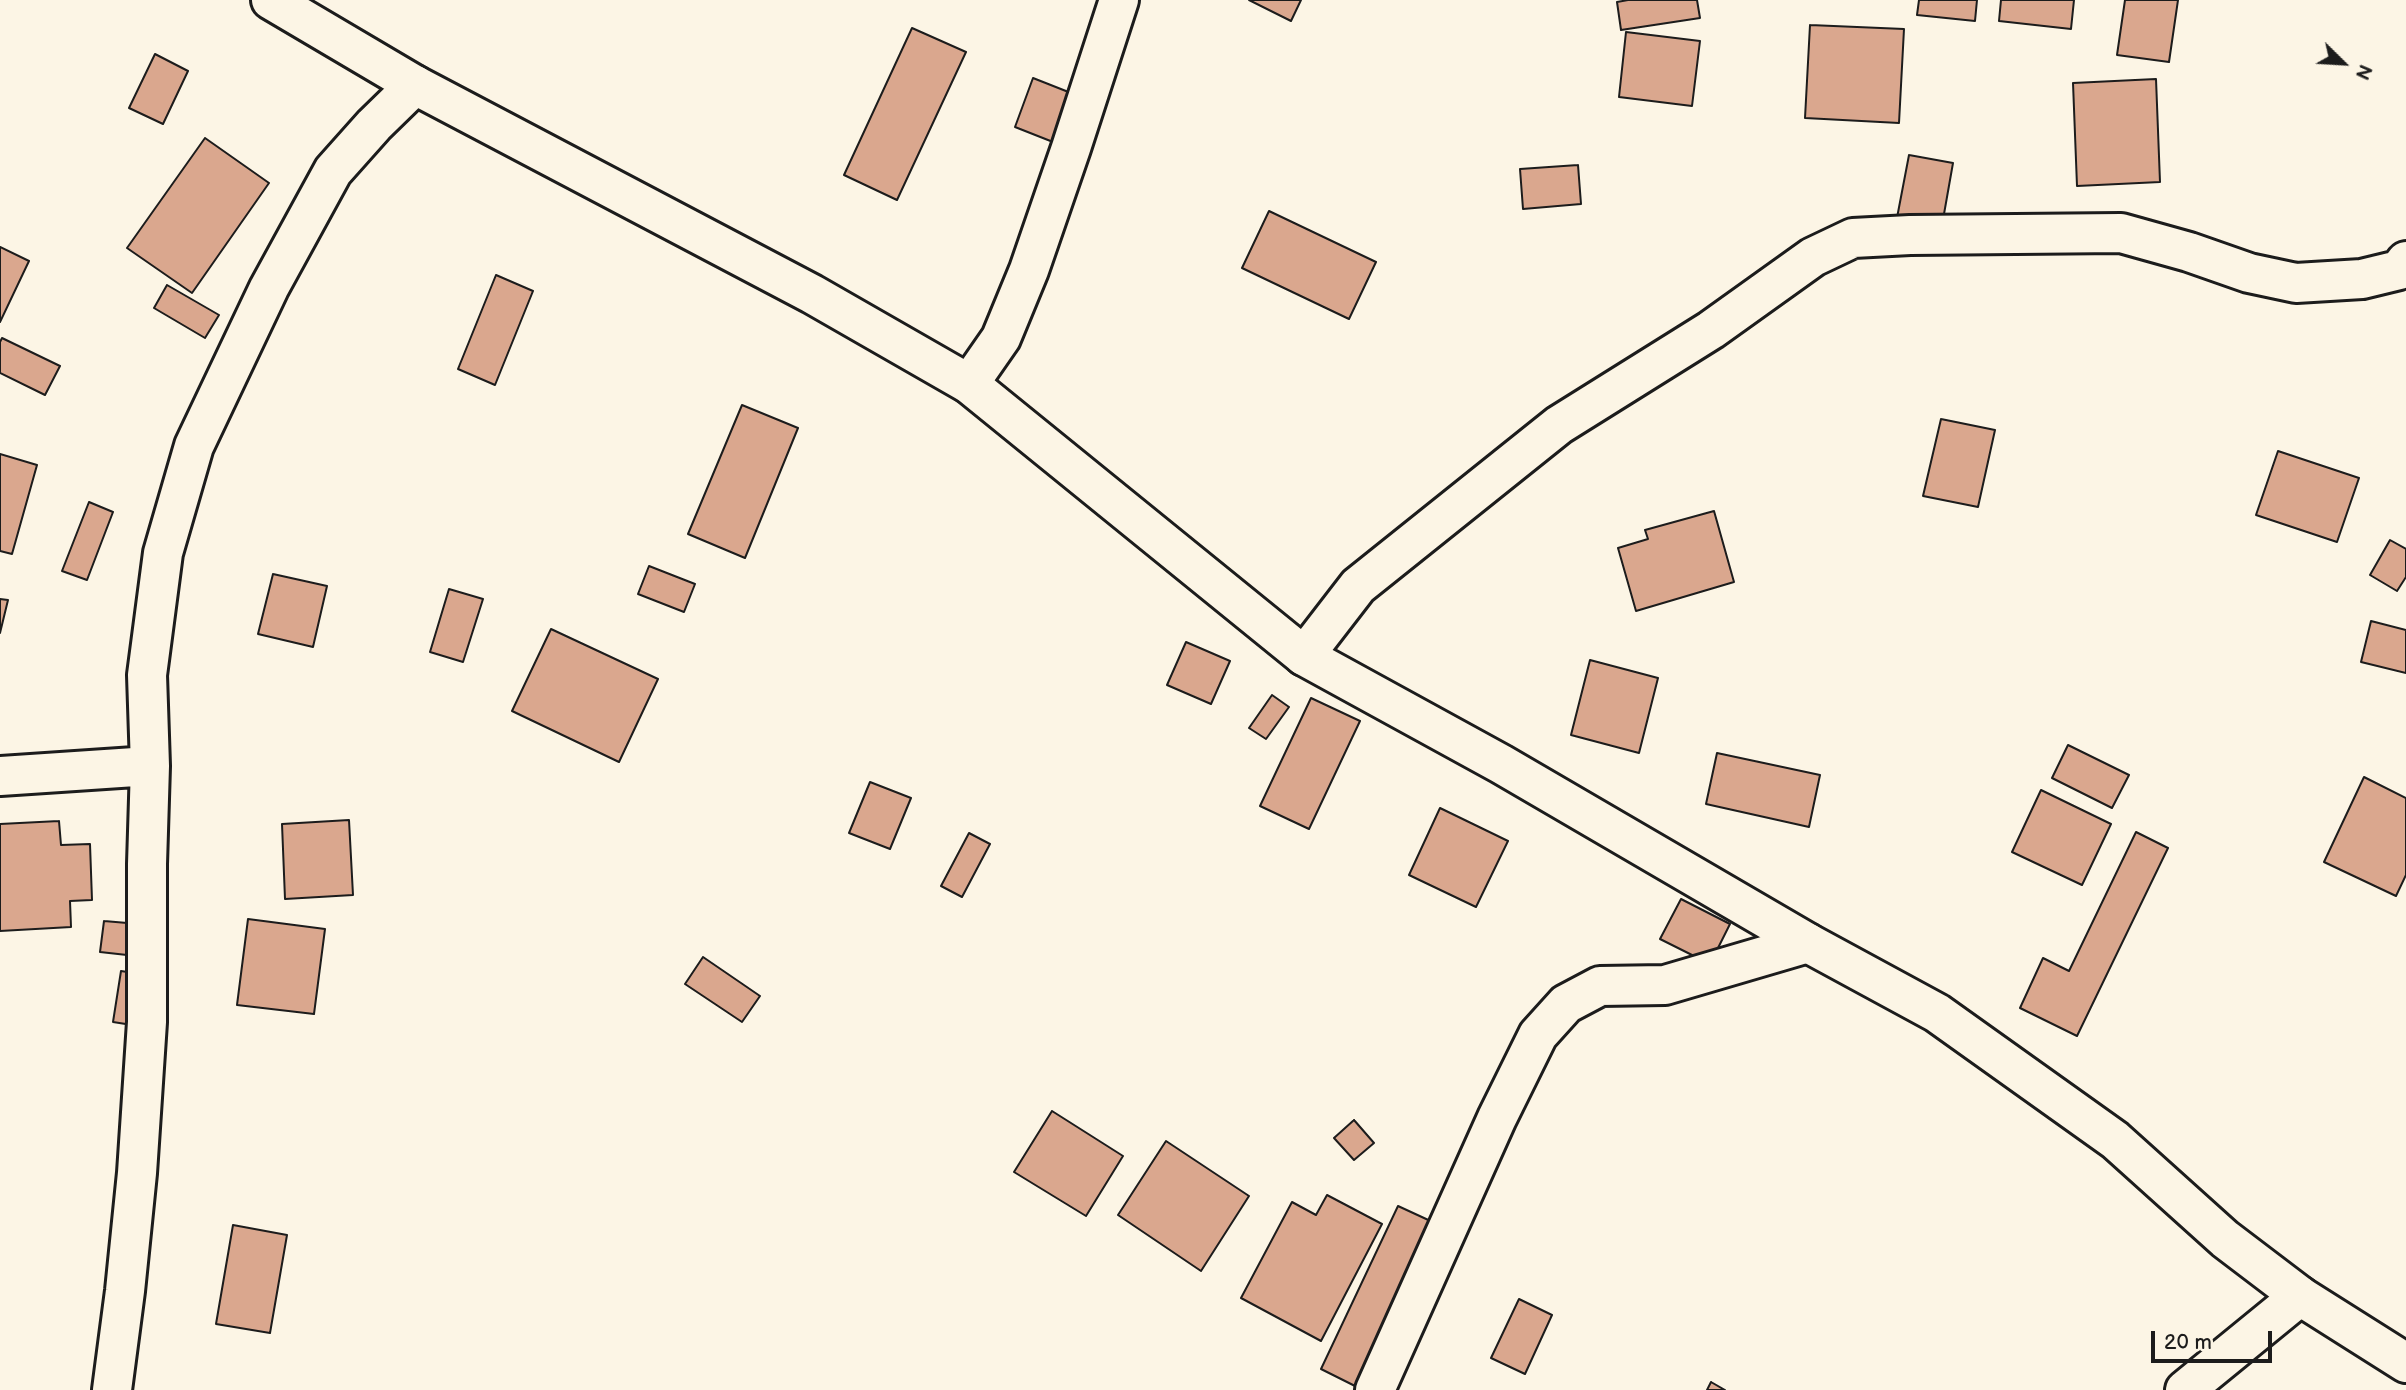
<!DOCTYPE html>
<style>
body{margin:0}
#map{position:relative;width:2406px;height:1390px;overflow:hidden;background:#fcf5e5;font-family:"Balsamiq Sans",sans-serif}
canvas{display:block}
.north{position:absolute;left:2308px;top:28px;width:70px;height:70px;-webkit-text-stroke:5px #fcf5e5;paint-order:stroke;rotate:114deg;font-size:19px;font-weight:700;line-height:28px;text-align:center;color:#1c1c1c}
.north::after{content:'';display:block;margin:auto;width:24px;height:32px;background:#1c1c1c;clip-path:polygon(50% 0,100% 100%,50% 72%,0 100%)}
.scale{position:absolute;left:2151px;top:1331px;width:121px;height:32px;box-sizing:border-box;border:4px solid #1c1c1c;border-top:0;padding-left:9px;font-size:21px;line-height:24px;white-space:nowrap;color:#1c1c1c;-webkit-text-stroke:5px #fcf5e5;paint-order:stroke}
</style>
<div id="map">
<canvas width="2406" height="1390"></canvas>
<div class="north">N</div>
<div class="scale">20 m</div>
</div>
<script>
const g = document.querySelector('canvas').getContext('2d');
g.lineJoin = 'round';
function paint(path, color) { g.fillStyle = color; g.fill(path, 'evenodd'); }
const shape = rows => new Path2D(rows.map(r => 'M' + r).join(''));
function trace(path, color, width, dash) { g.strokeStyle = color; g.lineWidth = width; g.lineCap = dash ? 'butt' : 'round'; g.setLineDash(dash || []); g.stroke(path); }
const building = shape([
 [1249,0,1301,0,1291,21,1249,0],
 [1628,0,1697,0,1700,18,1621,30,1617,2,1628,0],
 [1919,0,1977,0,1975,21,1917,15,1919,0],
 [2001,0,2074,0,2071,29,1999,21,2001,0],
 [2125,0,2178,0,2169,62,2117,55,2125,0],
 [1810,25,1904,29,1899,123,1805,118,1810,25],
 [912,28,966,52,897,200,844,175,912,28],
 [1626,32,1700,41,1692,106,1619,97,1626,32],
 [155,54,188,71,163,124,129,108,155,54],
 [1033,78,1071,93,1053,142,1015,127,1033,78],
 [2156,79,2160,182,2077,186,2073,83,2156,79],
 [205,138,269,183,192,293,127,248,205,138],
 [1909,155,1953,163,1941,231,1896,223,1909,155],
 [1578,165,1581,204,1523,209,1520,169,1578,165],
 [1269,211,1376,262,1349,319,1242,268,1269,211],
 [0,247,29,261,0,322,0,247],
 [496,275,533,291,495,385,458,369,496,275],
 [167,285,219,315,205,338,154,308,167,285],
 [2,338,60,366,45,395,0,373,0,342,2,338],
 [742,405,798,428,745,558,688,534,742,405],
 [1941,419,1995,430,1978,507,1923,496,1941,419],
 [2278,451,2359,478,2337,542,2256,515,2278,451],
 [0,454,37,465,12,554,0,551,0,454],
 [89,502,113,512,87,580,62,571,89,502],
 [1714,511,1734,582,1636,611,1618,548,1648,539,1645,530,1714,511],
 [2390,540,2406,549,2406,577,2397,591,2370,575,2390,540],
 [649,566,695,584,684,612,638,594,649,566],
 [273,574,327,586,313,647,258,634,273,574],
 [449,589,483,599,463,662,430,652,449,589],
 [0,599,8,600,0,633,0,599],
 [2371,621,2406,630,2406,673,2361,662,2371,621],
 [551,629,658,679,619,762,512,711,551,629],
 [1186,642,1230,661,1211,704,1167,685,1186,642],
 [1590,660,1658,678,1639,753,1571,735,1590,660],
 [1272,695,1289,707,1266,739,1249,728,1272,695],
 [1311,698,1360,721,1309,829,1260,806,1311,698],
 [2068,745,2129,775,2112,808,2052,778,2068,745],
 [1717,753,1820,775,1809,827,1706,804,1717,753],
 [2364,777,2406,798,2406,875,2396,896,2324,862,2364,777],
 [870,782,911,798,890,849,849,833,870,782],
 [2041,790,2111,824,2082,885,2012,852,2041,790],
 [1440,808,1508,841,1476,907,1409,875,1440,808],
 [349,820,353,895,285,899,282,824,349,820],
 [59,821,61,845,90,844,92,900,70,901,71,927,0,931,0,824,59,821],
 [2136,832,2168,848,2077,1036,2020,1008,2043,958,2069,971,2136,832],
 [969,833,990,844,962,897,941,886,969,833],
 [1681,899,1730,924,1710,964,1660,939,1681,899],
 [248,919,325,929,314,1014,237,1005,248,919],
 [104,921,139,924,136,956,100,952,104,921],
 [703,957,760,996,742,1022,685,984,703,957],
 [121,971,140,974,132,1025,113,1022,121,971],
 [1052,1111,1123,1156,1086,1216,1014,1172,1052,1111],
 [1354,1120,1374,1143,1354,1160,1334,1138,1354,1120],
 [1166,1141,1249,1196,1201,1271,1118,1215,1166,1141],
 [1327,1195,1382,1224,1321,1341,1241,1298,1292,1202,1316,1215,1327,1195],
 [1398,1206,1437,1224,1359,1388,1321,1369,1398,1206],
 [233,1225,287,1235,270,1333,216,1324,233,1225],
 [1519,1299,1552,1315,1525,1374,1491,1358,1519,1299],
 [1711,1382,1725,1390,1707,1390,1711,1382]
]);
paint(building, '#daa78e');
trace(building, '#1c1c1c', 2);
const street = shape([
 [969,384,1001,338,1029,270,1071,148,1119,0],
 [1304,656,1358,586,1559,425,1711,330,1813,257,1853,238,1910,235,2121,233,2189,252,2249,273,2296,283,2362,279,2399,270,2406,261],
 [0,776,150,766],
 [112,1390,125,1291,137,1173,147,1022,147,864,150,766,147,675,163,553,194,446,269,288,333,171,374,125,415,85],
 [1375,1390,1497,1118,1538,1035,1566,1004,1600,986,1665,985,1808,943],
 [2185,1390,2300,1296]
]);
const secondary = shape([
 [271,0,415,85,812,294,969,384,1304,656,1501,764,1808,943,1937,1013,2115,1140,2225,1239,2300,1296,2406,1363]
]);
trace(street, '#1c1c1c', 44);
trace(secondary, '#1c1c1c', 44);
trace(street, '#fcf5e5', 38);
trace(secondary, '#fcf5e5', 38);
</script>
